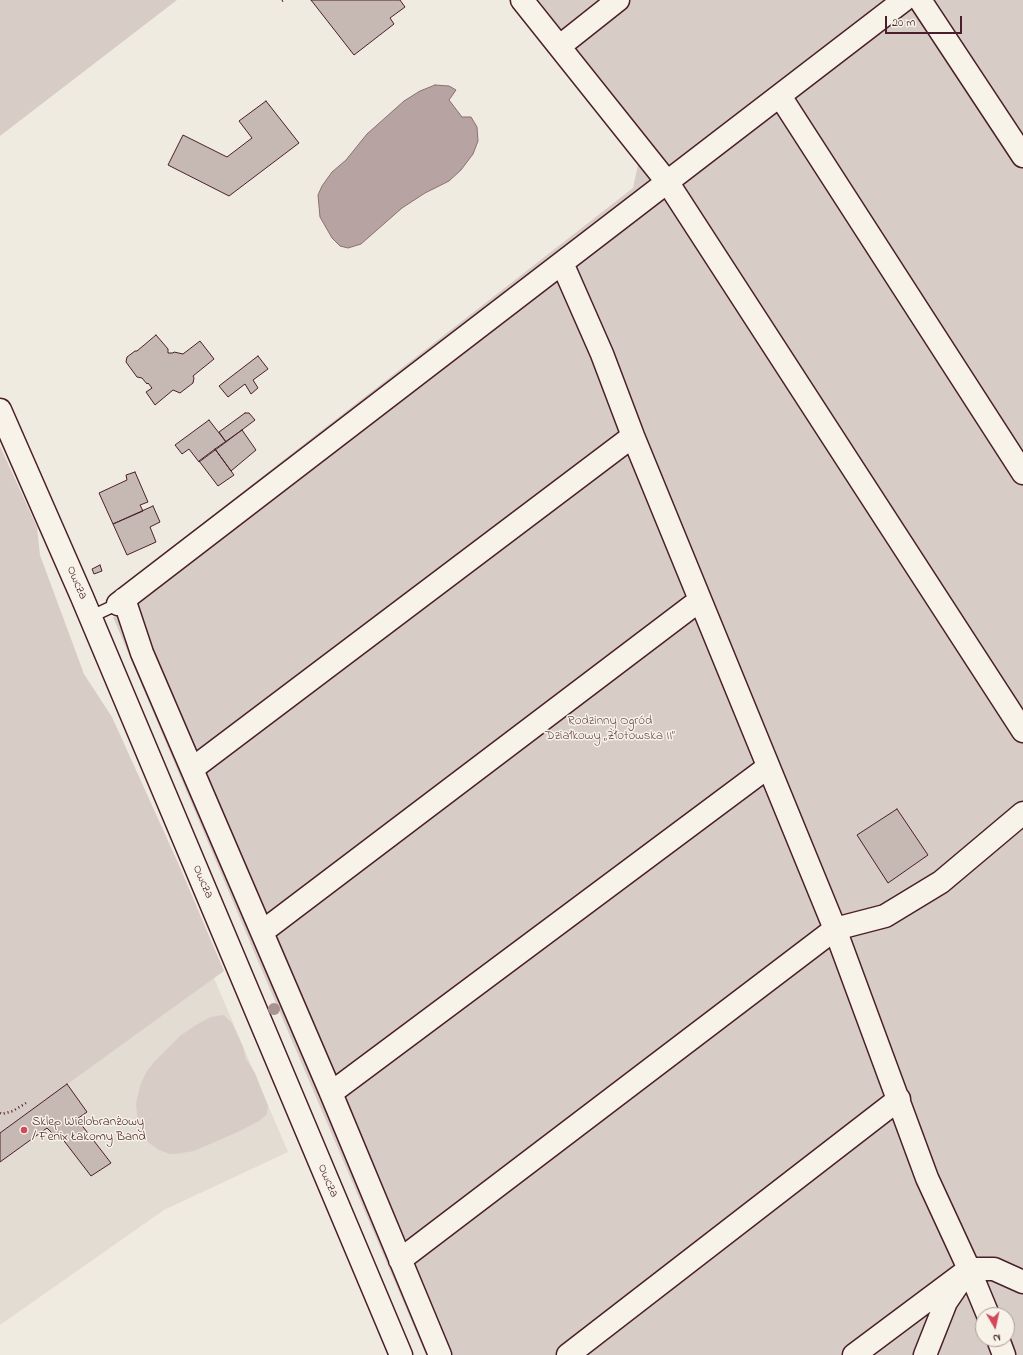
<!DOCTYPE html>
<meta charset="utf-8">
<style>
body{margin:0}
#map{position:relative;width:1023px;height:1355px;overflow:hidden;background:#f0ebe0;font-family:"Indie Flower",sans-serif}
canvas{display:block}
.north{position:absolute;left:975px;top:1307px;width:40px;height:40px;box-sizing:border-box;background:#f7f3e8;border:1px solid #b29e9c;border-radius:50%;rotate:171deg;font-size:11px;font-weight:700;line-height:16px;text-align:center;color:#4a1f2b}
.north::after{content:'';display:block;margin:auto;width:14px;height:18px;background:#d1495b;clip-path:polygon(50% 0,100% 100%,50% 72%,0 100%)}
.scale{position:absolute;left:885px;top:16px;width:77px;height:18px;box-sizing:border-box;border:2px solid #4a1f2b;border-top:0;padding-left:5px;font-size:12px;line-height:14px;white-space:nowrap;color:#4a1f2b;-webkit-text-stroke:3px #f7f3e8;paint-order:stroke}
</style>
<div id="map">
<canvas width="1023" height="1355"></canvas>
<div class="north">N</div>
<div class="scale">20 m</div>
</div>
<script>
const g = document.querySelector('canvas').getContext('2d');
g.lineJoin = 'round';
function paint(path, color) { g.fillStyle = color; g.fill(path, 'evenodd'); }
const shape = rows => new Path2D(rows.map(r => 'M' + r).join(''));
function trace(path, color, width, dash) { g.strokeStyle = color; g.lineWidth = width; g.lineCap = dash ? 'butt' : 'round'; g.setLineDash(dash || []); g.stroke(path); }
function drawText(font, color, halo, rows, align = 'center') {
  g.font = font + ' "Indie Flower",sans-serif'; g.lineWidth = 3; g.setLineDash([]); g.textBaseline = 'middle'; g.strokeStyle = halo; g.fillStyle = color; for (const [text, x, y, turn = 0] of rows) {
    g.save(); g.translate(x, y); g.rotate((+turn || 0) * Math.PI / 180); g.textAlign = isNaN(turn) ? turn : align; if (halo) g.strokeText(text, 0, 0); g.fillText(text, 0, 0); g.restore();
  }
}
paint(shape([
 [214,978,288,1152,164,1210,0,1325,0,1133]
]), '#e3dcd2');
paint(shape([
 [0,0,177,0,0,136],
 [509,0,1023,0,1023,1355,426,1355,255,954,113,617,122,614,114,592,633,188,639,160],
 [983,1315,1007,1315,1007,1339,983,1339],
 [0,446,37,527,40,555,84,674,112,717,179,865,224,971,0,1133],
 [222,1015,225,1016,232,1023,243,1047,246,1059,255,1073,268,1106,267,1114,259,1121,240,1131,194,1151,176,1154,170,1154,159,1150,149,1143,145,1138,138,1124,136,1103,141,1083,147,1071,155,1061,180,1036,196,1025,211,1017]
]), '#d8cdc6');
const water = shape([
 [435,85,449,86,456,90,449,100,462,117,471,117,477,127,478,141,473,154,461,170,449,181,425,193,402,208,361,244,348,248,340,246,332,238,320,217,318,195,322,186,332,172,346,160,367,134,404,101,420,91,435,85]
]);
paint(water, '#b7a4a2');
trace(water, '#8b6f72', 1);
const building = shape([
 [311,0,400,0,405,7,390,18,394,24,354,55,311,0],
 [266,101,299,143,229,196,168,165,183,135,227,157,252,138,239,121,266,101],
 [156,335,168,349,168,353,173,353,174,352,183,354,200,341,214,359,193,376,194,378,193,383,180,393,173,390,155,405,146,392,152,388,148,383,147,384,142,378,137,377,126,362,127,357,135,351,137,351,156,335],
 [258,356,268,369,253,380,258,388,251,394,245,384,228,397,219,386,258,356],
 [245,413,249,413,255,420,226,442,219,432,245,413],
 [209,420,226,442,199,462,189,449,182,454,175,445,209,420],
 [242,430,256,450,231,471,215,449,242,430],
 [215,449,234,475,218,486,199,461,215,449],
 [135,472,148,502,140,505,143,511,113,524,99,493,127,480,126,475,135,472],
 [153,506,160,522,150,527,156,542,127,555,113,524,153,506],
 [100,565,102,571,94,574,92,569,100,565],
 [897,809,928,855,888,883,857,835,897,809],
 [67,1084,87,1112,77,1119,111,1163,91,1176,58,1133,54,1135,47,1128,0,1162,0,1133,67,1084]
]);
paint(building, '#c6b8b3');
trace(building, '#4a1f2b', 1);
const lane = shape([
 [90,617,118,604]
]);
const street = shape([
 [522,0,668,183,1023,731],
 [920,0,1023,156],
 [560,46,618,0],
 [780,96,1023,473],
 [562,263,602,354,633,436,835,929,927,1178,969,1269,988,1315],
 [0,410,82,597,401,1355],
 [124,599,142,653,331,1093,440,1355],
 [118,604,904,0],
 [192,769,633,436],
 [262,932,700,600],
 [331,1093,768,767],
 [400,1260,835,929,885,916,941,882,1023,813],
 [998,1339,1004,1355],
 [568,1355,899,1099],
 [854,1355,969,1269,994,1269,1023,1282],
 [925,1355,946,1302,959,1283]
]);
trace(lane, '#4a1f2b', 14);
trace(street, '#4a1f2b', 25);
trace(shape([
 [282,1,284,0],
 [0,1113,2,1114,13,1111,26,1103]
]), '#4a1f2b', 2.5, [1, 3]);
trace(lane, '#f7f3e8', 11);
trace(street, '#f7f3e8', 22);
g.fillStyle = '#a89292';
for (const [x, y] of [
 [274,1009]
]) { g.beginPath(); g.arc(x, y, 6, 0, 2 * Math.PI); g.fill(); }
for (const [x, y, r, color] of [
 [24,1130,4,"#d1495b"]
]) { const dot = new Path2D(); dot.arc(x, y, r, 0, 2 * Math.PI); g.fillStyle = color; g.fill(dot); trace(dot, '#f7f3e8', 1.5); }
drawText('13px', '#4a1f2b', '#f7f3e8', [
 ["Owcza",76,583,67],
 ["Owcza",202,882,67],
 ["Owcza",327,1181,67]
]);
drawText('13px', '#6e4a52', '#f7f3e8', [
 ["Rodzinny Ogród",610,722],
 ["Działkowy „Złotowska II”",610,737]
]);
drawText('13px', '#4a1f2b', '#f7f3e8', [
 ["Sklep Wielobranżowy",32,1123],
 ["/ Fenix Łakomy Band",32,1138]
], 'left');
</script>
